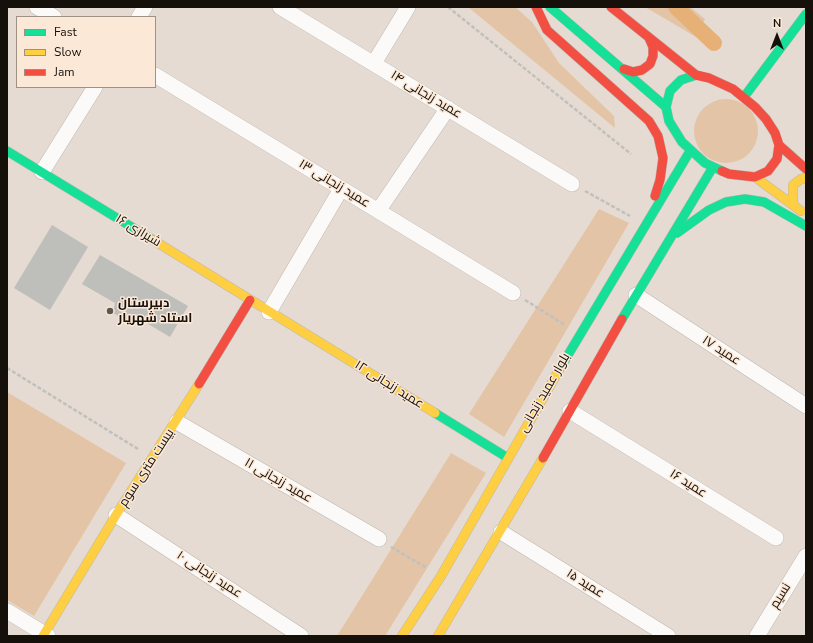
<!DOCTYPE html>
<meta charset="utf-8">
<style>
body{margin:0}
#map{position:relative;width:813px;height:643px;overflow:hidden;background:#e5dbd2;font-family:"Nunito Sans",sans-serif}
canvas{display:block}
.frame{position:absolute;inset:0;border:8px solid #16100a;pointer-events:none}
.legend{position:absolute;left:16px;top:16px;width:140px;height:72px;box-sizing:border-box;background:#fbe8d7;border:1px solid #9f9285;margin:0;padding:5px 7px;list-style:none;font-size:12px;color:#16100a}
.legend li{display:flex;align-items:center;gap:8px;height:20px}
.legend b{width:20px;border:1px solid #9f9285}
.north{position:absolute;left:757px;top:16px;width:40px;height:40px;-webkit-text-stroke:3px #fbe8d7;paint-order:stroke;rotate:0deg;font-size:11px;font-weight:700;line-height:16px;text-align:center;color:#16100a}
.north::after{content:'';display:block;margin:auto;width:14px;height:18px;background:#16100a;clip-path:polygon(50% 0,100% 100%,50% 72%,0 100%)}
</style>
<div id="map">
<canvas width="813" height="643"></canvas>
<div class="frame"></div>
<ul class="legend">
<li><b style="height:5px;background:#16e098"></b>Fast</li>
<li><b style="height:5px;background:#ffcf43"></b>Slow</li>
<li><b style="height:5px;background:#f24e42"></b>Jam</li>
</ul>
<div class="north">N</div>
</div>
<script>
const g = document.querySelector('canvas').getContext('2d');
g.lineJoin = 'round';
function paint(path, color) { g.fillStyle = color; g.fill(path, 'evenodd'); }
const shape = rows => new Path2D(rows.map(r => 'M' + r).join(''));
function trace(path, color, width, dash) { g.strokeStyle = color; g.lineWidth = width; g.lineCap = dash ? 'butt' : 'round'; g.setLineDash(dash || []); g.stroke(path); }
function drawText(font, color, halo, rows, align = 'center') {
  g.font = font + ' "Nunito Sans",Cairo,sans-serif'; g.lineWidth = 3; g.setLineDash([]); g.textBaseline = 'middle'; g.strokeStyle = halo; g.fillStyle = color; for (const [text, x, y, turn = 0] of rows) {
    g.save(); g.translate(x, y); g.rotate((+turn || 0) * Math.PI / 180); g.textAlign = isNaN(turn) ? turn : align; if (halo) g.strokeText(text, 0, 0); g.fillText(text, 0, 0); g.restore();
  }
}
paint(shape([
 [468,7,515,7,532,22,559,63,614,116,615,128],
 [645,7,690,7,705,19,696,37],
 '694 131a32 32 0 1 1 64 0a32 32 0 1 1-64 0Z',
 [599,209,629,223,504,437,469,414],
 [7,392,126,463,34,616,7,600],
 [451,453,486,473,385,636,337,636]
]), '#e3c4a6');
trace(shape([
 [676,7,714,43]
]), '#e6b077', 16);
paint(shape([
 [52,225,88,247,50,310,14,288],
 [100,255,188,306,170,337,138,318,130,322,113,313,115,303,82,284]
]), '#bebeba');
const street = shape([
 [37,7,54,17],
 [280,7,572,184],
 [139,17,145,7],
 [374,63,408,7],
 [155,75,513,293],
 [42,172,95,87],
 [378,211,448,108],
 [636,295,806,406],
 [269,312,341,189],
 [570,411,776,538],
 [177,422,379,539],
 [116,515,301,636],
 [501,532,668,636],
 [7,611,48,636],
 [757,636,806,556]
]);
const fast = shape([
 [550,7,666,107],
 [696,75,681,80,670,91,666,107,669,121,682,142,705,163,722,171],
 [744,97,806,14],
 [7,151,153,240],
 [677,233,709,210,726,202,745,199,764,202,806,226],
 [622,319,713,167],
 [559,370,690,151],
 [435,413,508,458]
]);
const slow = shape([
 [755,177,801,211],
 [793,204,793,185,801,179,806,178],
 [153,240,435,413],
 [43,636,116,515,199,384],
 [402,636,441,576,559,370],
 [438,636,543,458]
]);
const jam = shape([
 [536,7,547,30,649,121,658,136,663,158,660,180,655,196],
 [611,7,696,75],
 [624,69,633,72,642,70,650,64,653,56,653,47,649,38],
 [696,75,709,78,733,89,755,107,766,119,775,133,779,145,777,159,768,171,755,177,729,174,722,171],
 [779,145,806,169],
 [199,384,250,300],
 [543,458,622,319]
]);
trace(street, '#beb7b0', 16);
trace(fast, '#beb7b0', 10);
trace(slow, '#beb7b0', 10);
trace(jam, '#beb7b0', 10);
trace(shape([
 [448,7,631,154],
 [585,191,630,216],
 [525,300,565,325],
 [7,368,138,449],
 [391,547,427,568]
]), '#c2c0bd', 2.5, [4, 2]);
trace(street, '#fbfaf8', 15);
trace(fast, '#16e098', 9);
trace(slow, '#ffcf43', 9);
trace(jam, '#f24e42', 9);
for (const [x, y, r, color] of [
 [110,311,4,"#5e5750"]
]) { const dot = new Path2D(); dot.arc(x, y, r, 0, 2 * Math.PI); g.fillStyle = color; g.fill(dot); trace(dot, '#fbe8d7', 1.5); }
drawText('13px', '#16100a', '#fbe8d7', [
 ["عمید زنجانی ۱۴",426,95,31],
 ["عمید زنجانی ۱۳",334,184,31],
 ["شیرازی ۱۶",138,231,31],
 ["عمید ۱۷",721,351,33],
 ["عمید زنجانی ۱۲",389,385,32],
 ["بلوار عمید زنجانی",545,393,-60],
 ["بیست متری سوم",147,468,-57],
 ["عمید زنجانی ۱۱",278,481,30],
 ["عمید ۱۶",688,484,32],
 ["عمید زنجانی ۱۰",209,575,33],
 ["عمید ۱۵",585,584,32],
 ["نسیم",781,596,-58]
]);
drawText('bold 13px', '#16100a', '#fbe8d7', [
 ["دبیرستان",118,304],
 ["استاد شهریار",118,319]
], 'left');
</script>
